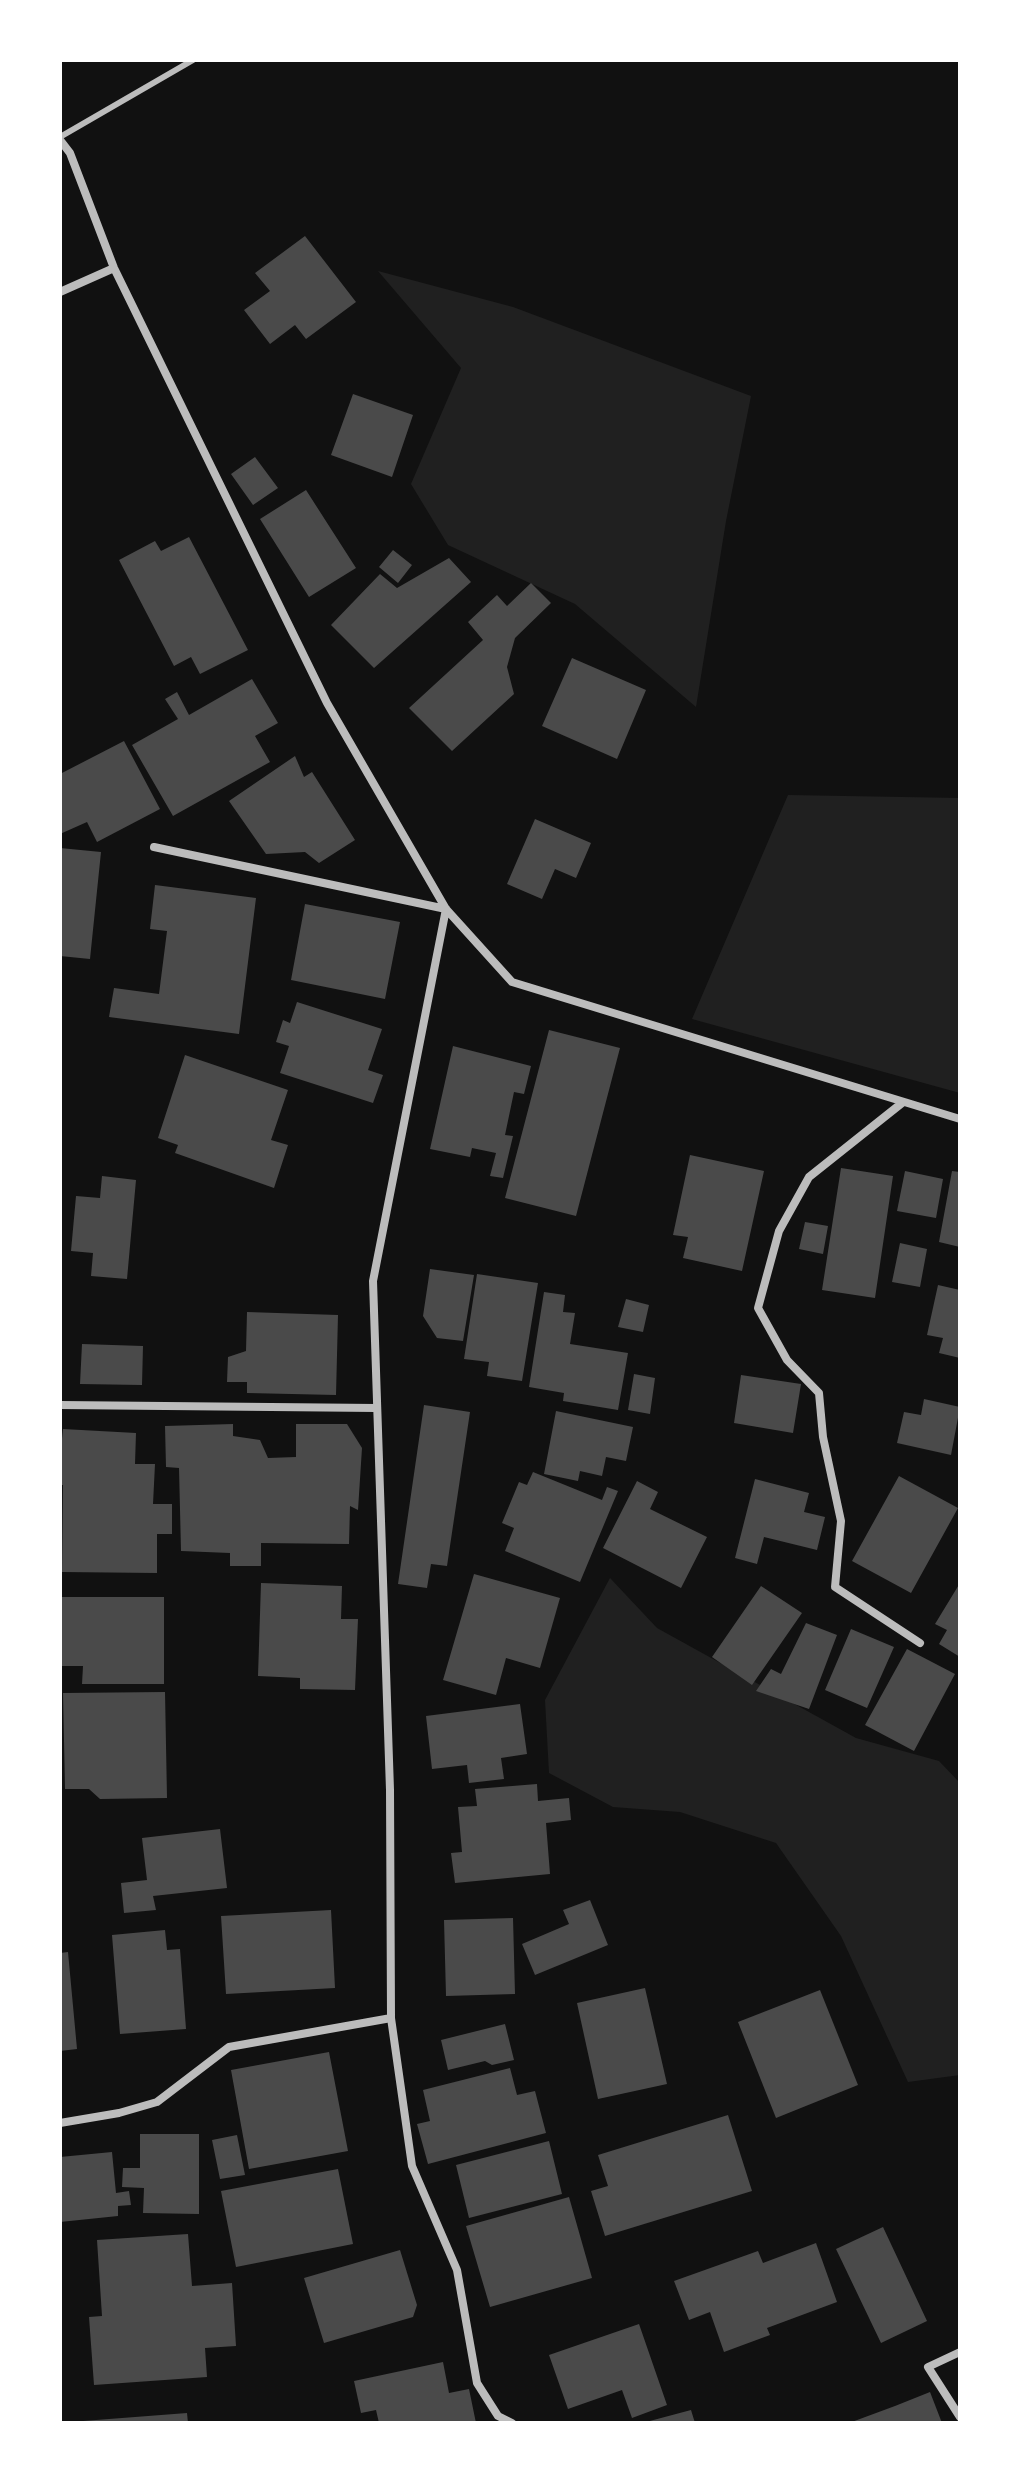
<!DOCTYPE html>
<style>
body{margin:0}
#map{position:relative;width:1020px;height:2483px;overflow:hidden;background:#111;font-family:"Crimson Pro",serif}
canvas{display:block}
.frame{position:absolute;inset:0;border:62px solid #fff;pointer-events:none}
</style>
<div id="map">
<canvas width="1020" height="2483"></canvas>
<div class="frame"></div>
</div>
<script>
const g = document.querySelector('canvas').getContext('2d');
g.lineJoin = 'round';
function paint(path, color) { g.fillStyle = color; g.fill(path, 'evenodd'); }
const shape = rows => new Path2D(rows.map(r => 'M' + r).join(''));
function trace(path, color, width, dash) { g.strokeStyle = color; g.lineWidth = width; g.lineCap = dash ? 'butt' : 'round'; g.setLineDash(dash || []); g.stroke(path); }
paint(shape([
 [378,271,513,307,751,396,726,521,696,707,575,604,448,545,411,484,461,368],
 [788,795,960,798,960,1093,692,1019],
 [610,1578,657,1628,856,1738,939,1761,960,1783,960,2075,908,2082,841,1936,776,1843,680,1812,613,1807,549,1773,545,1700]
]), '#202020');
paint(shape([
 [305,236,356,302,306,339,295,325,270,344,244,310,270,291,255,273],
 [353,394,413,415,392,477,331,455],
 [255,457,278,488,253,505,231,474],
 [306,490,356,568,309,597,260,519],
 [189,537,248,650,200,674,191,657,174,666,119,560,155,541,161,551],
 [393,550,412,565,398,583,379,567],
 [449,558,471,582,374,668,331,625,380,574,397,588],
 [531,583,551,603,515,638,507,667,514,694,452,751,409,708,483,640,468,622,497,595,507,606],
 [572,658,646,690,617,759,542,726],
 [252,679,278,723,255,736,270,762,173,816,132,745,178,719,165,699,177,692,189,715],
 [124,741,160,809,97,842,87,822,60,834,60,774],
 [295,756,304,777,312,772,355,840,319,863,305,852,266,854,229,801],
 [535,819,591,843,576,878,555,869,542,899,507,884],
 [60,848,101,852,90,959,60,956],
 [155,885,256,898,239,1034,109,1017,114,988,159,994,167,931,150,929],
 [305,904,400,922,385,999,291,980],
 [297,1002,382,1029,368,1070,383,1075,373,1103,280,1073,289,1046,276,1042,283,1020,290,1023],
 [549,1030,620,1048,576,1216,505,1198],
 [453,1046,531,1066,524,1094,514,1092,505,1135,513,1136,503,1178,490,1176,496,1153,472,1148,470,1157,430,1149],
 [185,1055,288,1090,271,1140,288,1145,274,1188,175,1153,178,1145,158,1138],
 [690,1155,764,1171,742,1271,683,1258,688,1237,673,1235],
 [841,1168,893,1176,875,1298,822,1290],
 [905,1171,943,1179,936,1218,897,1211],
 [952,1171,960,1172,960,1247,939,1242],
 [102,1176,136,1180,127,1279,91,1276,93,1253,71,1251,76,1196,100,1198],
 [805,1222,828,1226,823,1254,799,1249],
 [900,1243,927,1249,920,1287,892,1282],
 [430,1269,474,1275,463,1341,437,1338,423,1316],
 [477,1274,538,1283,522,1381,487,1376,489,1362,464,1359],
 [938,1285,960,1290,960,1358,939,1353,943,1338,927,1335],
 [544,1292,565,1295,563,1312,575,1313,570,1344,628,1353,618,1410,563,1401,564,1393,529,1387],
 [626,1299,649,1305,643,1332,618,1327],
 [247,1312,338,1315,336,1395,247,1393,247,1382,227,1382,228,1357,246,1351],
 [82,1344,143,1346,142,1385,80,1384],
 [634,1374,655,1378,650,1414,628,1410],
 [741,1375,801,1384,793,1433,734,1423],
 [924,1399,960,1407,951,1455,897,1443,904,1412,921,1415],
 [424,1405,470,1412,447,1566,431,1564,427,1588,398,1584],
 [556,1411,633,1427,626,1461,606,1457,602,1476,580,1471,578,1481,544,1474],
 [233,1424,233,1436,260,1440,268,1458,296,1457,296,1424,347,1424,362,1448,358,1510,350,1506,349,1544,261,1543,261,1566,230,1566,230,1553,181,1551,179,1468,166,1467,165,1426],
 [63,1429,136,1433,135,1464,155,1464,153,1504,172,1504,172,1534,157,1534,157,1573,62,1572,63,1485,60,1485,60,1458],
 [533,1472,602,1500,607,1487,618,1491,580,1582,505,1551,514,1528,502,1523,519,1482,527,1485],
 [899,1476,958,1508,911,1593,852,1561],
 [755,1479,809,1493,804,1512,825,1517,817,1550,764,1537,757,1564,735,1558],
 [637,1481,658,1492,650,1509,707,1537,681,1588,603,1548],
 [474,1574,560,1598,540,1668,506,1658,496,1695,443,1680],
 [261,1583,342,1586,341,1619,358,1619,355,1690,300,1689,300,1678,258,1676],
 [960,1583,960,1657,939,1644,947,1630,935,1624],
 [761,1586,802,1613,752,1685,712,1657],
 [62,1597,164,1597,164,1684,82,1684,83,1666,61,1666],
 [806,1623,837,1635,809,1709,756,1691,771,1669,781,1674],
 [851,1629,894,1647,867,1708,825,1690],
 [907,1649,955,1674,914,1751,865,1725],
 [165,1692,167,1798,100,1799,89,1789,65,1789,63,1693],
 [520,1704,527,1754,501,1758,504,1779,469,1783,467,1765,432,1769,426,1716],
 [537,1784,538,1801,569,1798,571,1820,546,1823,550,1874,455,1883,451,1853,462,1852,458,1807,477,1806,475,1789],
 [220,1829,227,1888,153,1896,156,1910,124,1913,121,1883,147,1880,142,1838],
 [590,1900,608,1945,535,1975,522,1944,569,1924,563,1910],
 [331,1910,335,1988,226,1994,221,1916],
 [513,1918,515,1994,446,1996,444,1920],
 [165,1930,167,1950,180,1949,186,2029,120,2034,112,1935],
 [68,1952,77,2049,60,2051,60,1953],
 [645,1988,667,2084,598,2099,577,2003],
 [820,1990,858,2085,776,2118,738,2022],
 [505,2024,514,2060,492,2065,485,2061,448,2070,441,2040],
 [329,2052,348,2151,249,2169,231,2070],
 [510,2068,517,2095,535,2091,546,2133,428,2164,417,2124,430,2121,423,2090],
 [728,2115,752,2191,605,2236,591,2191,608,2186,598,2155],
 [140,2134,199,2134,199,2214,143,2213,144,2188,122,2187,123,2168,140,2168],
 [237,2135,245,2175,220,2179,212,2140],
 [549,2141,562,2194,469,2218,456,2165],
 [112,2152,116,2193,129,2191,131,2205,118,2206,118,2216,60,2222,60,2157],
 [338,2169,353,2244,236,2267,221,2191],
 [569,2197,592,2278,490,2307,466,2226],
 [883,2227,927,2321,881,2343,836,2249],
 [188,2234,192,2286,232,2283,236,2346,205,2348,207,2377,94,2385,89,2317,102,2316,97,2240],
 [816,2243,837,2302,767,2328,770,2335,724,2352,710,2312,689,2320,674,2281,758,2251,763,2263],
 [400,2250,417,2305,413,2317,324,2343,304,2278],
 [639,2324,667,2405,632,2418,622,2390,568,2409,549,2355],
 [443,2362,449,2393,469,2389,476,2423,379,2423,376,2410,361,2413,354,2381],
 [930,2392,942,2423,849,2423,895,2406],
 [691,2410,695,2423,646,2423,646,2422],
 [187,2413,188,2423,83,2423,83,2421]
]), '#4a4a4a');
trace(shape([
 [60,137,193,60]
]), '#bcbcbc', 6);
trace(shape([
 [60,140,70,153,114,268,327,703,446,909,512,982,960,1119],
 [60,292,114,268],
 [154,847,446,909],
 [446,909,373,1281,390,1790,391,2018,412,2166,457,2270,477,2383,498,2416,512,2423],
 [902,1103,809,1177,779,1231,758,1308,787,1360,819,1393,823,1437,841,1521,835,1587,920,1643],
 [60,1405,376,1408],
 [60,2123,119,2113,157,2102,229,2047,391,2018],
 [960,2352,928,2367,960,2417]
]), '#bcbcbc', 8);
</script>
